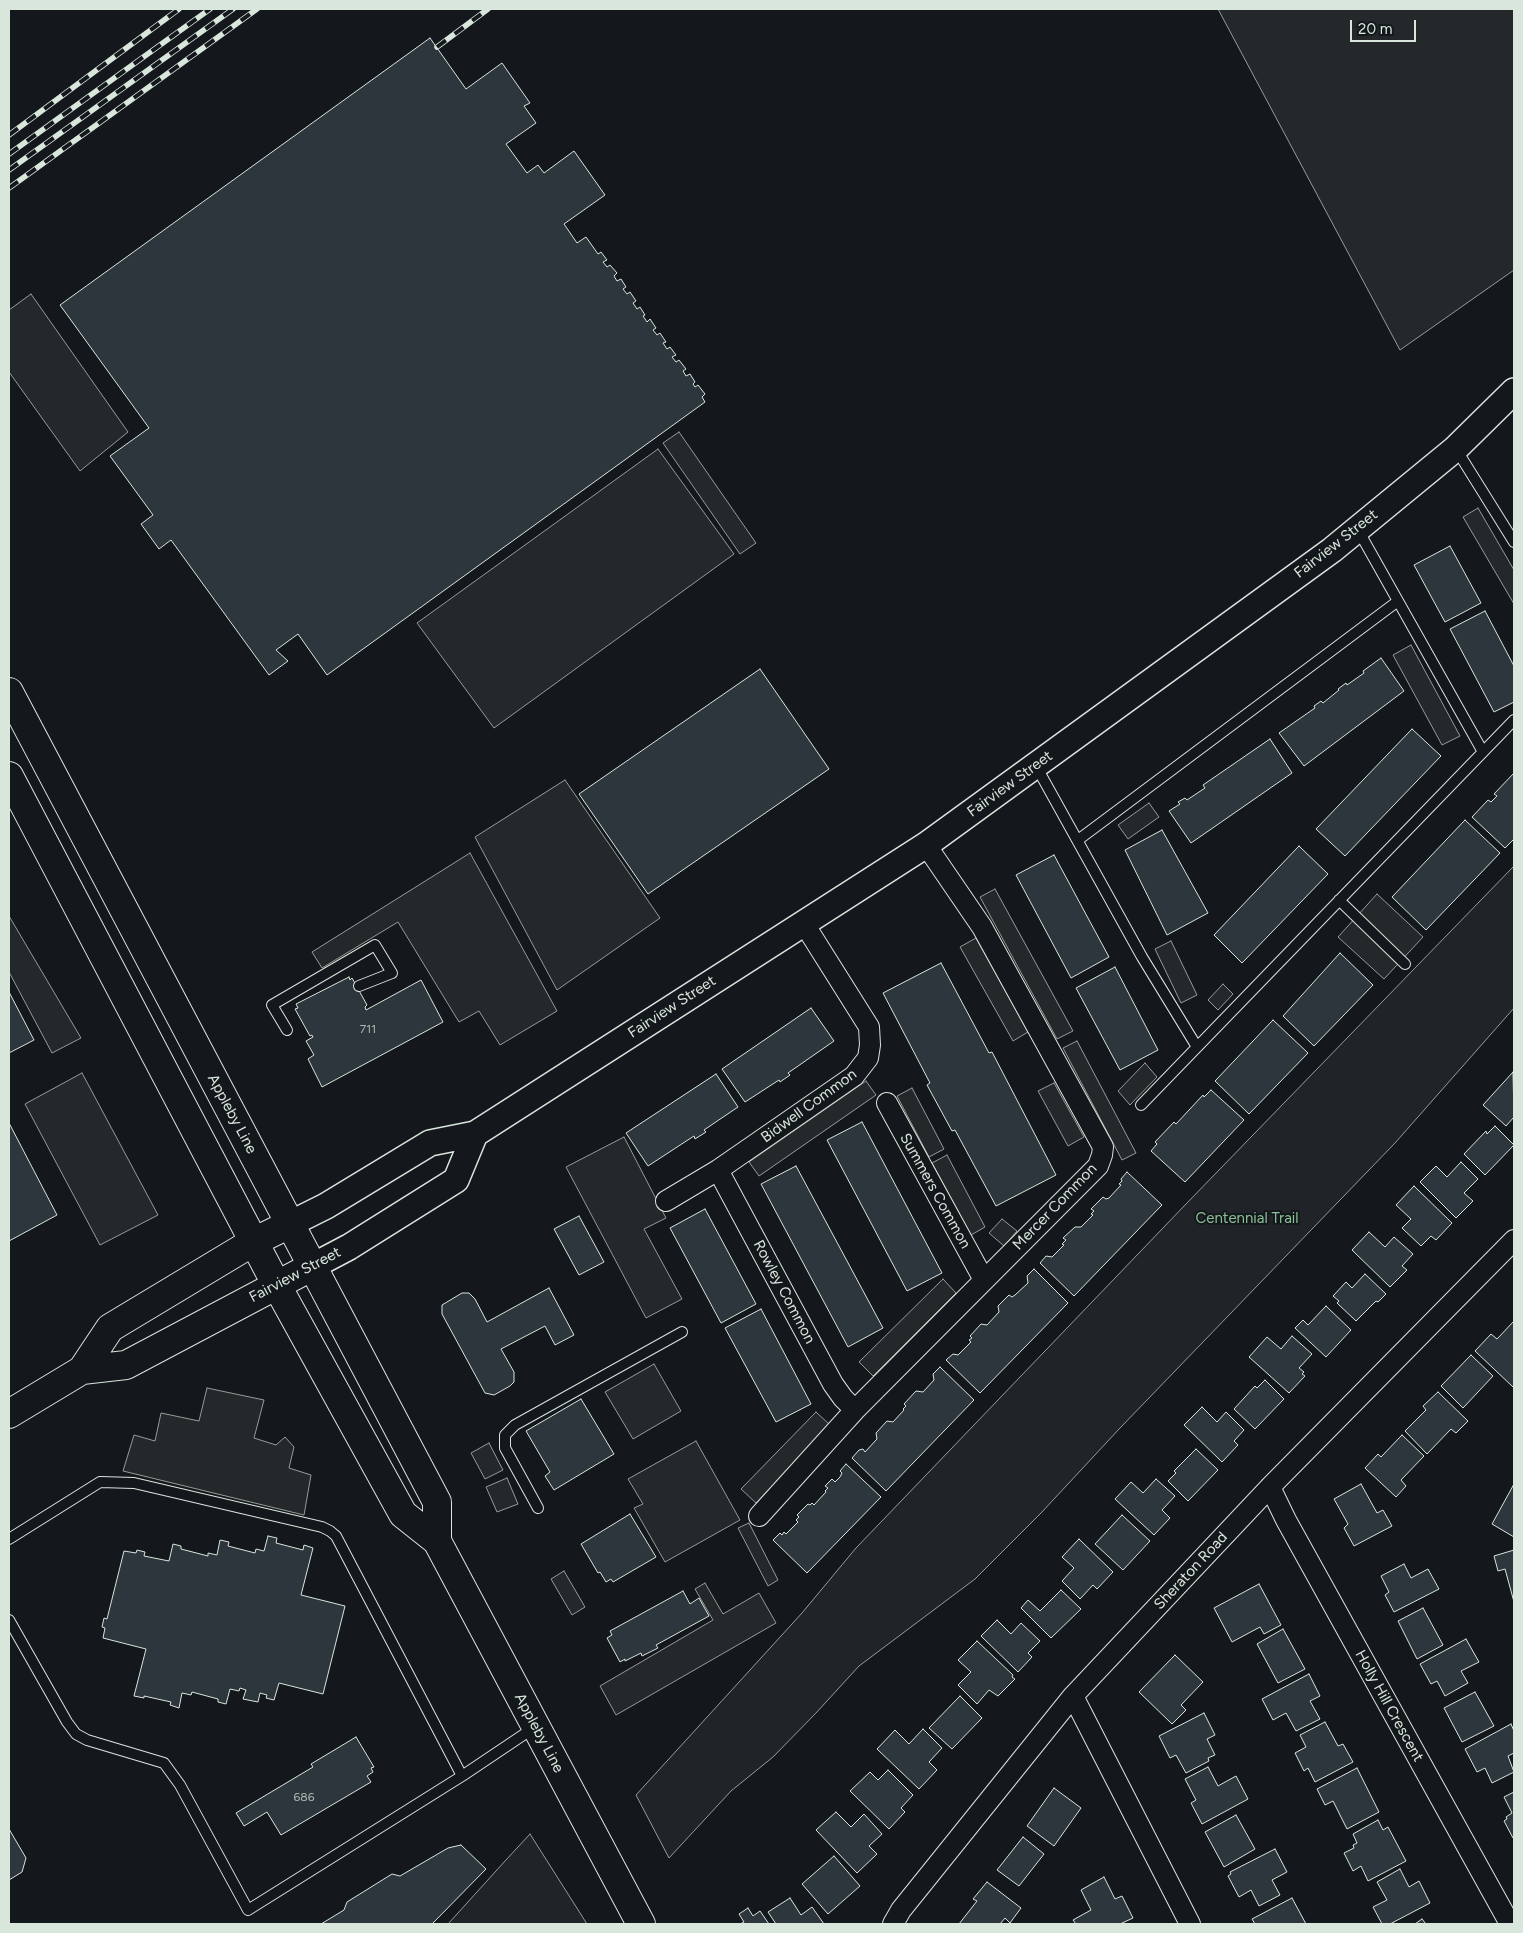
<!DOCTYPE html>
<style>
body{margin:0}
#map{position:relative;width:1523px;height:1933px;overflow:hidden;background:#14181c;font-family:Figtree,sans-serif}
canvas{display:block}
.frame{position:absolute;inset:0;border:10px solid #d8e6dc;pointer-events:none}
.scale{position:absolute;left:1350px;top:20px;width:66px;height:22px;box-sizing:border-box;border:2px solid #d8e6dc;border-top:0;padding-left:6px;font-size:15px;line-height:18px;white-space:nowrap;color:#d8e6dc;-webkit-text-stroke:4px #14181c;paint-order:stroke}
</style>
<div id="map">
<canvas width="1523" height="1933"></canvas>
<div class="frame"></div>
<div class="scale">20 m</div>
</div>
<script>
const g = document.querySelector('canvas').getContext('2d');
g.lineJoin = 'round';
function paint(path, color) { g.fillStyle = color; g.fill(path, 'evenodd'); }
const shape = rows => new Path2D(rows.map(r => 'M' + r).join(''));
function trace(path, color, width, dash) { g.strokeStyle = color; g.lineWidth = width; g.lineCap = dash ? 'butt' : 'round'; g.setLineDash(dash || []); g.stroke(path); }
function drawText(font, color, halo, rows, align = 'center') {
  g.font = font + ' Figtree,sans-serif'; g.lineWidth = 4; g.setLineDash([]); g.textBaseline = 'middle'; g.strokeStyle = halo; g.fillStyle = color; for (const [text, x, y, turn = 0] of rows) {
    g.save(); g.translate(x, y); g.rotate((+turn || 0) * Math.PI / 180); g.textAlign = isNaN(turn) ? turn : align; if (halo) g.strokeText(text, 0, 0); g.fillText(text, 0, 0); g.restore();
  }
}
const green = shape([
 [1514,866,1514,1008,1395,1143,1120,1428,1041,1513,975,1579,859,1666,816,1713,773,1757,731,1791,669,1858,636,1795,802,1613,856,1548,1186,1204,1514,866],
 [530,1834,587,1924,448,1924,505,1861,530,1834]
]);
paint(green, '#202428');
trace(green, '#939e99', 1);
const parking = shape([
 [1218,9,1514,9,1514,270,1400,350,1218,9],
 [31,294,128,432,80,471,9,372,9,310,31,294],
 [679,432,756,543,740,554,663,443,679,432],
 [658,449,734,554,494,728,417,623,658,449],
 [1478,508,1514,570,1514,604,1463,517,1478,508],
 [1411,645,1460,736,1442,745,1393,655,1411,645],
 [565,780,660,918,557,990,475,837,565,780],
 [1149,803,1159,817,1128,839,1118,825,1149,803],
 [470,853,557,1011,500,1045,479,1011,459,1022,398,922,322,968,312,952,470,853],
 [995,889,1073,1031,1057,1039,980,897,995,889],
 [1377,894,1423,937,1384,979,1338,937,1377,894],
 [9,916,81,1038,52,1053,9,972,9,916],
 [976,938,1028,1032,1013,1041,960,947,976,938],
 [1171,941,1197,995,1181,1003,1155,949,1171,941],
 [1223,984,1233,994,1218,1010,1208,1000,1223,984],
 [1077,1041,1136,1153,1122,1160,1063,1048,1077,1041],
 [1145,1063,1157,1077,1130,1105,1118,1091,1145,1063],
 [82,1073,158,1215,100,1245,25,1104,82,1073],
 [866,1081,876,1095,759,1176,749,1162,866,1081],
 [1054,1083,1084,1137,1068,1146,1038,1091,1054,1083],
 [912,1088,944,1149,929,1157,897,1096,912,1088],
 [624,1137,666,1218,644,1229,682,1299,646,1318,566,1167,624,1137],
 [947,1155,985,1227,971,1235,932,1163,947,1155],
 [1002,1219,1017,1231,1004,1246,989,1233,1002,1219],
 [943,1279,956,1293,873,1376,859,1362,943,1279],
 [654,1364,681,1411,633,1439,605,1392,654,1364],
 [207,1388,264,1400,254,1438,276,1445,285,1437,294,1447,289,1468,311,1475,304,1515,123,1471,134,1435,155,1441,161,1413,199,1421,207,1388],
 [816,1412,830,1425,756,1503,741,1489,816,1412],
 [696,1441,740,1520,665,1562,634,1508,643,1504,628,1479,696,1441],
 [489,1443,503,1470,485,1479,471,1453,489,1443],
 [507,1478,518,1504,497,1512,486,1487,507,1478],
 [749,1523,778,1580,768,1586,738,1528,749,1523],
 [564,1571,585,1607,572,1615,551,1579,564,1571],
 [705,1583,723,1614,759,1593,776,1623,616,1715,600,1686,713,1620,695,1589,705,1583]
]);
paint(parking, '#24282b');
trace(parking, '#939e99', 1);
const building = shape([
 [430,38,466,89,502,63,530,103,524,106,536,123,506,144,527,173,538,165,544,173,574,151,605,195,564,224,577,243,586,237,598,254,601,252,607,260,603,262,607,267,610,265,617,273,614,276,617,281,621,279,626,287,623,289,627,294,630,292,636,301,633,303,637,309,640,307,645,315,643,316,647,322,650,319,656,328,653,330,657,335,660,333,666,342,663,343,667,349,670,347,676,355,672,357,676,362,679,360,686,369,683,371,686,376,690,374,695,382,693,384,695,387,698,385,705,394,702,397,705,402,327,675,298,634,276,650,288,661,269,675,171,540,159,549,141,524,153,515,110,456,149,428,60,305,430,38],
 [1450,546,1481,603,1445,622,1414,565,1450,546],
 [1485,611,1514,666,1514,702,1494,712,1450,629,1485,611],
 [1381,658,1404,691,1304,766,1279,733,1315,708,1314,706,1321,701,1323,703,1339,690,1338,689,1346,683,1347,685,1364,673,1363,671,1381,658],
 [760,669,829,769,648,894,579,794,760,669],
 [1412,729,1441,756,1345,856,1316,829,1412,729],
 [1270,739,1292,773,1191,843,1169,811,1180,804,1178,802,1185,798,1187,800,1205,788,1203,785,1270,739],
 [1514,773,1514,839,1505,848,1472,817,1488,800,1491,802,1497,796,1494,794,1514,773],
 [1465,820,1500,853,1426,930,1392,897,1465,820],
 [1162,830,1208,913,1167,935,1125,850,1162,830],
 [1299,846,1328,874,1242,963,1214,935,1299,846],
 [1054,855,1109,957,1071,978,1016,875,1054,855],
 [1340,953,1373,985,1314,1046,1283,1016,1340,953],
 [941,963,989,1053,992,1052,1056,1175,996,1206,955,1130,952,1131,927,1085,930,1083,883,993,941,963],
 [1115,967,1158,1050,1120,1070,1076,988,1115,967],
 [349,977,350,980,352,978,367,1005,365,1007,366,1010,421,980,443,1022,322,1087,308,1059,314,1055,306,1041,313,1037,312,1035,310,1036,295,1009,298,1008,296,1004,349,977],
 [9,992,34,1040,9,1053,9,992],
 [811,1008,834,1041,788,1073,790,1075,780,1082,779,1080,745,1102,722,1069,811,1008],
 [1273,1020,1308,1053,1249,1114,1215,1081,1273,1020],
 [1513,1072,1514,1117,1506,1126,1483,1105,1513,1072],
 [716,1074,738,1107,704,1130,706,1132,695,1139,694,1136,648,1166,626,1133,716,1074],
 [1211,1090,1244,1120,1185,1182,1151,1151,1157,1144,1155,1142,1174,1122,1176,1124,1203,1095,1204,1097,1211,1090],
 [862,1122,942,1273,907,1291,827,1140,862,1122],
 [9,1123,57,1215,9,1241,9,1123],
 [1495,1126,1514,1145,1485,1175,1464,1154,1486,1131,1487,1134,1495,1126],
 [1461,1162,1478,1179,1464,1193,1473,1201,1456,1218,1420,1182,1436,1166,1447,1177,1461,1162],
 [796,1166,883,1328,848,1347,761,1184,796,1166],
 [1127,1172,1162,1205,1074,1296,1040,1263,1046,1256,1052,1257,1064,1245,1062,1244,1066,1240,1063,1238,1075,1227,1081,1227,1093,1215,1091,1214,1094,1211,1091,1209,1103,1197,1106,1199,1109,1198,1121,1185,1119,1184,1122,1181,1121,1179,1127,1172],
 [1414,1186,1452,1223,1436,1240,1431,1236,1421,1246,1402,1228,1411,1219,1396,1205,1414,1186],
 [705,1209,756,1304,721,1323,670,1228,705,1209],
 [579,1216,604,1262,579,1275,554,1229,579,1216],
 [1369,1232,1385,1247,1394,1237,1413,1254,1402,1266,1407,1270,1390,1287,1352,1250,1369,1232],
 [1034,1269,1068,1303,980,1393,946,1360,953,1354,958,1355,971,1342,969,1340,972,1338,970,1336,981,1324,987,1325,999,1312,998,1306,1009,1295,1012,1297,1015,1295,1028,1283,1027,1276,1034,1269],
 [1365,1274,1386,1294,1378,1302,1376,1301,1356,1321,1337,1303,1339,1301,1333,1296,1346,1282,1352,1288,1365,1274],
 [549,1288,574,1335,555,1345,545,1326,501,1349,514,1372,514,1382,510,1386,494,1395,485,1393,442,1314,442,1305,462,1293,469,1293,475,1299,487,1322,549,1288],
 [1326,1306,1351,1330,1326,1357,1295,1328,1303,1320,1308,1325,1326,1306],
 [761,1309,811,1404,776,1422,725,1328,761,1309],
 [1514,1321,1514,1386,1513,1387,1475,1351,1491,1334,1497,1339,1514,1321],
 [1292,1336,1312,1354,1299,1368,1304,1372,1302,1374,1305,1376,1289,1393,1249,1357,1267,1337,1281,1349,1292,1336],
 [1471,1355,1493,1376,1463,1408,1441,1386,1471,1355],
 [940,1367,974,1400,886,1491,852,1458,859,1450,863,1449,865,1452,877,1439,876,1433,887,1421,893,1422,904,1410,903,1409,906,1406,904,1404,916,1391,923,1392,934,1380,933,1374,940,1367],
 [1265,1380,1284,1399,1255,1429,1234,1409,1255,1386,1257,1388,1265,1380],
 [1438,1392,1468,1421,1456,1433,1451,1429,1427,1454,1405,1431,1426,1410,1423,1406,1438,1392],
 [581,1399,614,1454,554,1490,545,1476,550,1472,526,1431,581,1399],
 [1202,1407,1217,1422,1226,1412,1244,1430,1234,1441,1238,1445,1222,1462,1184,1425,1202,1407],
 [1402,1435,1424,1456,1401,1480,1406,1486,1396,1497,1365,1468,1378,1454,1381,1457,1402,1435],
 [1196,1449,1218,1470,1188,1501,1168,1481,1176,1473,1174,1471,1196,1449],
 [846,1464,881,1497,807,1573,773,1540,780,1533,782,1535,784,1532,786,1534,798,1522,796,1520,799,1517,797,1515,808,1504,810,1505,812,1503,814,1505,826,1492,825,1491,828,1488,825,1486,832,1479,835,1482,840,1477,842,1473,840,1471,846,1464],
 [1156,1479,1175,1496,1162,1510,1170,1518,1154,1535,1115,1499,1131,1482,1143,1493,1156,1479],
 [1361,1484,1377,1513,1383,1510,1392,1526,1354,1546,1344,1528,1348,1524,1334,1499,1361,1484],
 [1514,1484,1514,1537,1492,1524,1514,1484],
 [630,1514,656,1557,613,1582,611,1579,606,1582,600,1572,598,1573,581,1544,630,1514],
 [1122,1515,1150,1541,1123,1570,1095,1544,1122,1515],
 [268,1536,277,1538,276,1543,303,1550,304,1545,313,1548,301,1595,345,1606,323,1694,279,1683,274,1700,266,1698,267,1695,260,1693,258,1702,243,1699,246,1690,240,1688,239,1691,230,1689,226,1704,218,1702,218,1699,192,1692,191,1695,182,1693,179,1708,170,1705,171,1702,144,1696,144,1698,134,1696,146,1649,103,1638,105,1628,102,1627,104,1618,107,1619,124,1551,136,1553,137,1550,145,1552,144,1556,169,1561,173,1544,181,1546,181,1549,208,1556,208,1553,217,1555,220,1540,229,1542,228,1546,255,1553,256,1549,264,1551,268,1536],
 [1079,1539,1113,1572,1097,1589,1093,1585,1080,1599,1062,1581,1074,1568,1062,1557,1079,1539],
 [1514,1550,1514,1602,1505,1569,1498,1571,1494,1556,1514,1550],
 [1404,1564,1411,1578,1428,1569,1439,1589,1394,1612,1385,1595,1389,1592,1381,1576,1404,1564],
 [1259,1584,1281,1625,1264,1634,1260,1627,1232,1642,1214,1608,1259,1584],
 [1061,1590,1081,1609,1051,1638,1021,1608,1028,1600,1040,1611,1061,1590],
 [683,1591,690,1604,699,1598,709,1616,656,1645,658,1648,642,1656,641,1653,625,1661,625,1659,620,1662,607,1638,612,1635,610,1631,683,1591],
 [1423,1608,1443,1645,1417,1659,1398,1621,1423,1608],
 [997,1620,1011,1634,1021,1623,1040,1641,1028,1653,1032,1657,1018,1672,981,1636,997,1620],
 [1283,1629,1305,1669,1278,1683,1257,1644,1283,1629],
 [1466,1639,1479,1662,1461,1671,1468,1683,1445,1696,1437,1681,1431,1684,1420,1664,1466,1639],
 [977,1641,1013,1675,1012,1677,1015,1679,998,1696,989,1690,977,1704,958,1685,971,1672,958,1660,977,1641],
 [1175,1655,1203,1682,1181,1705,1186,1710,1172,1724,1139,1692,1175,1655],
 [1309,1674,1320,1696,1310,1701,1320,1719,1296,1731,1286,1713,1273,1720,1262,1699,1309,1674],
 [1475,1692,1494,1726,1462,1742,1444,1708,1475,1692],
 [960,1696,982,1718,952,1749,929,1728,960,1696],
 [1204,1713,1215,1735,1207,1739,1215,1755,1208,1758,1209,1761,1186,1773,1176,1755,1170,1758,1159,1736,1204,1713],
 [1325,1722,1338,1746,1343,1744,1353,1762,1315,1782,1308,1768,1304,1771,1295,1753,1306,1747,1300,1735,1325,1722],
 [1511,1724,1514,1731,1514,1753,1508,1756,1514,1772,1492,1783,1485,1768,1477,1772,1465,1749,1511,1724],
 [923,1729,942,1748,929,1762,937,1770,919,1789,877,1749,895,1730,909,1744,923,1729],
 [356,1737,374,1767,371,1768,373,1772,367,1776,371,1782,281,1835,267,1812,244,1826,236,1813,313,1767,311,1764,356,1737],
 [1208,1767,1218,1786,1236,1776,1248,1799,1202,1824,1191,1803,1196,1800,1185,1779,1208,1767],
 [1357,1768,1379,1812,1347,1829,1333,1801,1325,1805,1317,1789,1357,1768],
 [888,1770,913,1795,901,1808,905,1812,889,1829,850,1791,870,1772,878,1780,888,1770],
 [1054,1788,1081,1808,1054,1846,1027,1826,1054,1788],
 [1514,1792,1514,1837,1513,1838,1504,1821,1507,1819,1506,1817,1512,1813,1504,1797,1514,1792],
 [836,1812,851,1827,864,1814,882,1834,869,1846,877,1854,857,1873,816,1830,836,1812],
 [1236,1815,1255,1849,1224,1867,1205,1832,1236,1815],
 [1378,1820,1383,1830,1388,1827,1406,1861,1368,1881,1361,1866,1353,1871,1344,1853,1354,1848,1353,1845,1357,1843,1353,1834,1378,1820],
 [9,1829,26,1858,22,1872,9,1880,9,1829],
 [1023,1837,1044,1854,1019,1886,997,1870,1023,1837],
 [461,1845,486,1869,432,1924,321,1924,344,1910,347,1902,392,1874,400,1876,448,1848,461,1845],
 [1275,1849,1287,1872,1272,1880,1280,1895,1259,1906,1251,1890,1239,1897,1228,1876,1231,1874,1230,1872,1275,1849],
 [834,1856,860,1886,828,1914,802,1884,834,1856],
 [1400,1869,1409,1887,1419,1881,1430,1903,1390,1924,1382,1924,1373,1907,1387,1900,1377,1882,1400,1869],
 [1104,1877,1115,1899,1122,1896,1133,1918,1120,1924,1076,1924,1073,1920,1091,1910,1081,1890,1104,1877],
 [987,1882,1021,1908,1010,1923,1005,1918,1000,1924,959,1924,977,1901,973,1899,987,1882],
 [790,1898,801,1915,812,1907,824,1924,776,1924,768,1912,790,1898],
 [1292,1898,1306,1924,1255,1924,1252,1919,1292,1898],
 [748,1908,753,1916,760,1911,769,1924,740,1924,744,1922,739,1914,748,1908],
 [1422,1919,1426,1924,1415,1924,1422,1919]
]);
paint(building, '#2c363c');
trace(building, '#d8e6dc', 1);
const service = shape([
 [1456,449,1514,542],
 [1358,530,1483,752],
 [1036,766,1142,957,1197,1047],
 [1078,840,1398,601],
 [1339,900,1405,964],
 [287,1030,272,1005,375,945,392,973,359,986],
 [1141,1105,1514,720],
 [538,1508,505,1448,505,1435,515,1425,682,1332],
 [9,1539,100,1482,134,1483,322,1527,330,1531,336,1536,462,1776],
 [9,1620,67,1722,76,1734,87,1740,164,1763,180,1785,248,1910,462,1776,535,1727]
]);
const minor = shape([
 [887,1103,984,1280],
 [718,1170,833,1384,843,1398,855,1410],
 [666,1201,718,1170,854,1076,868,1058,870,1045,869,1027,803,922],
 [1270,1487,1286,1520,1510,1924],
 [759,1516,855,1410,1098,1166,1102,1155,1103,1147,982,927,926,845],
 [1073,1696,1190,1924],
 [893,1924,901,1910,1073,1696,1270,1487,1514,1240]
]);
const tertiary = shape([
 [290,1224,326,1206,430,1143,475,1134,926,845,1332,550,1455,449,1514,391],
 [313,1266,349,1247,456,1180,475,1134]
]);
const secondary = shape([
 [82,1370,126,1365,313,1266],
 [9,1414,82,1370,110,1328,253,1242,290,1224]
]);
const primary = shape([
 [9,692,437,1502,437,1541],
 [9,776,276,1284,403,1514,437,1541,641,1924]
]);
trace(service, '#d8e6dc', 12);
trace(minor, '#d8e6dc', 22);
trace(tertiary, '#d8e6dc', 28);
trace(secondary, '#d8e6dc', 30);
trace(primary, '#d8e6dc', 30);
trace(service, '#14181c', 10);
trace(minor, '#14181c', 20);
trace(tertiary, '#14181c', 25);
trace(secondary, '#14181c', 28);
trace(primary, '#14181c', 28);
const rail = shape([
 [437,47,488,9],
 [9,135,179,9],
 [9,154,210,9],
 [9,170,233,9],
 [9,188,257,9]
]);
trace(rail, '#d8e6dc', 5.5);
trace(rail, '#14181c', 4, [11]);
drawText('12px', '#adbab4', null, [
 ["711",368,1029],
 ["686",304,1797]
]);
drawText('15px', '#d8e6dc', '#14181c', [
 ["Fairview Street",1336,544,-38],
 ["Fairview Street",1010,784,-36],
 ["Fairview Street",672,1007,-33],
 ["Bidwell Common",809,1106,-36],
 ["Appleby Line",232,1114,62],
 ["Summers Common",935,1191,61],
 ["Mercer Common",1055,1207,-46],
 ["Fairview Street",295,1275,-28],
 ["Rowley Common",784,1292,62],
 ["Sheraton Road",1191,1571,-47],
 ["Holly Hill Crescent",1389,1706,61],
 ["Appleby Line",539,1733,62]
]);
drawText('15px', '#8ac095', '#14181c', [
 ["Centennial Trail",1247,1219]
]);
</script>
